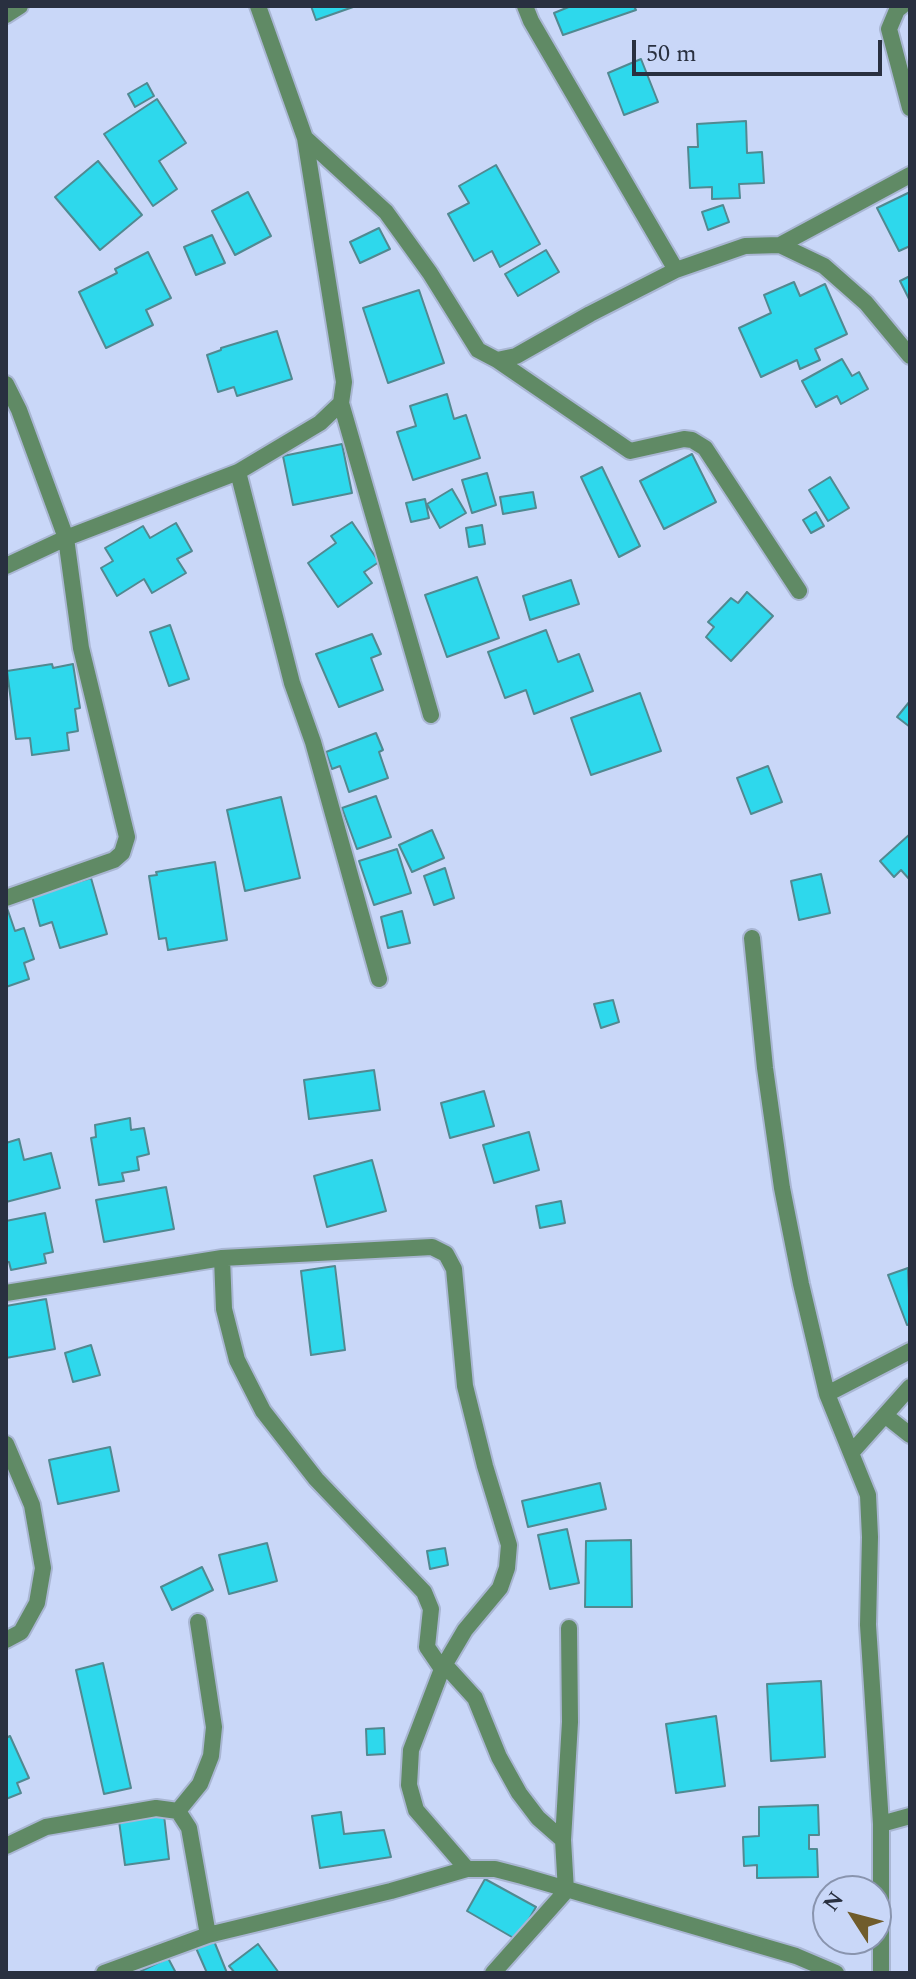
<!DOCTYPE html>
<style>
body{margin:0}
#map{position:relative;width:916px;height:1979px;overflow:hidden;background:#c9d7f8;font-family:Spectral,serif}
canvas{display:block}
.frame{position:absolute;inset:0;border:8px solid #293040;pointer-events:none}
.north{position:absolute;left:812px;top:1875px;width:80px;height:80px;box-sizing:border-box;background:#c9d7f8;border:2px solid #8994ae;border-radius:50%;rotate:306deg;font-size:22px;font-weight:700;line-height:32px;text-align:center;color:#293040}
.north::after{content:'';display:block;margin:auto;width:28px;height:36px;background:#705c2b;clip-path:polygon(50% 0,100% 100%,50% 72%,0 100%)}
.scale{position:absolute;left:632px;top:40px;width:250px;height:36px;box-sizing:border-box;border:4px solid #293040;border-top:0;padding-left:10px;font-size:24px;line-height:28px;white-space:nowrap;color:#293040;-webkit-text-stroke:6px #c9d7f8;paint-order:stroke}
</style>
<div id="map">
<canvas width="916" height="1979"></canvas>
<div class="frame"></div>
<div class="north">N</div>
<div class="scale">50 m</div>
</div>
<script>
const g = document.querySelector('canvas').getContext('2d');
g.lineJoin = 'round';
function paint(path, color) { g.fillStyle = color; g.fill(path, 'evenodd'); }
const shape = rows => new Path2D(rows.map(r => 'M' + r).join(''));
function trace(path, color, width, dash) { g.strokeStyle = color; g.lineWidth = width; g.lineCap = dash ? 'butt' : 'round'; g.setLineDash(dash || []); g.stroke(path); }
const building = shape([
 [311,6,356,6,316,20,311,6],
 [571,6,634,6,636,10,563,35,554,13,571,6],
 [641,59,658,102,624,115,608,73,641,59],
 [147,83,154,96,135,107,128,94,147,83],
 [157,99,186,143,159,161,177,189,153,206,104,134,157,99],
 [746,121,747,153,762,152,764,183,739,184,740,198,712,199,712,187,690,188,688,147,698,147,697,124,746,121],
 [98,161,142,215,100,250,55,197,98,161],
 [496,165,540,244,500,267,492,251,474,261,448,214,469,203,459,186,496,165],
 [248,192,271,236,235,255,212,211,248,192],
 [910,192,910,246,899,251,877,208,910,192],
 [723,205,729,222,708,230,702,212,723,205],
 [379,228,390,249,360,263,350,242,379,228],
 [212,235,225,263,196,275,184,247,212,235],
 [546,250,559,272,518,296,505,274,546,250],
 [148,252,171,298,146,310,153,325,106,348,79,292,117,273,115,269,148,252],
 [910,276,910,301,900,281,910,276],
 [794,282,800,296,825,284,847,334,815,349,820,360,800,369,797,360,761,377,739,328,771,313,764,295,794,282],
 [419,290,444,363,388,383,363,308,419,290],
 [277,331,292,379,237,396,234,387,218,392,207,355,221,350,221,348,277,331],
 [842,359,852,376,859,372,868,389,841,404,837,396,816,407,802,381,842,359],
 [447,394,454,419,466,415,480,458,413,480,397,432,416,426,410,406,447,394],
 [342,444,352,493,293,505,283,456,342,444],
 [692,454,716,502,664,529,640,481,692,454],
 [602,467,640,546,619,557,581,477,602,467],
 [487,473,496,505,472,513,462,480,487,473],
 [830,477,849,508,828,521,809,490,830,477],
 [452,489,466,513,440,528,427,504,452,489],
 [533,492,536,508,503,514,500,497,533,492],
 [425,499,429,518,411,522,406,503,425,499],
 [816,512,824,526,811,533,803,520,816,512],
 [352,522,379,562,364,572,372,583,338,607,308,563,336,543,331,536,352,522],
 [176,523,192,551,177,559,186,573,152,593,144,579,117,596,101,568,113,561,105,548,143,526,150,538,176,523],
 [482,525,485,544,469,547,466,528,482,525],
 [477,577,499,638,447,657,425,595,477,577],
 [571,580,579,604,530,620,523,596,571,580],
 [747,592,773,616,731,661,706,637,714,627,708,622,731,598,738,603,747,592],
 [170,625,189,679,169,686,150,632,170,625],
 [546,630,558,662,579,654,593,691,534,714,526,690,505,698,488,652,546,630],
 [372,634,381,654,371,658,383,690,339,707,316,654,372,634],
 [52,664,53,668,73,664,80,708,75,709,78,731,67,733,69,750,32,755,30,738,16,739,7,671,52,664],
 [640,693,661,751,591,775,571,718,640,693],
 [910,701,910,727,897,717,910,701],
 [376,733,383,750,379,752,388,778,349,792,340,766,332,769,326,752,376,733],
 [768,766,782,802,751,814,737,778,768,766],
 [376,796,391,837,357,849,342,808,376,796],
 [281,797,300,878,245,891,227,810,281,797],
 [432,830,444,858,412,872,399,845,432,830],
 [910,834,910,880,901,870,894,877,880,861,910,834],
 [397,849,411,893,374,905,359,861,397,849],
 [215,862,227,940,168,950,166,938,159,939,149,876,157,875,156,872,215,862],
 [445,868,454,898,434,905,424,876,445,868],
 [821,874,830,913,799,920,791,881,821,874],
 [91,878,107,934,60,948,52,922,40,926,32,896,91,878],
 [6,905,15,931,24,928,34,959,24,963,29,979,6,987,6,905],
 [402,911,410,943,388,948,381,917,402,911],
 [613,1000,619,1022,601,1028,594,1004,613,1000],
 [374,1070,380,1110,309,1119,304,1080,374,1070],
 [484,1091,494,1126,450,1138,441,1103,484,1091],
 [130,1118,131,1130,144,1128,149,1154,137,1157,139,1170,122,1173,124,1181,99,1185,91,1138,96,1137,95,1125,130,1118],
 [529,1132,539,1170,494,1183,483,1145,529,1132],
 [19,1139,24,1160,51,1153,60,1188,6,1202,6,1143,19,1139],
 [372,1160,386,1211,327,1227,314,1176,372,1160],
 [166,1187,174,1229,104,1242,96,1200,166,1187],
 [561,1201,565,1223,540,1228,536,1206,561,1201],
 [45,1213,53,1252,44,1254,46,1263,11,1270,9,1262,6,1262,6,1221,45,1213],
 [335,1266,345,1350,311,1355,301,1271,335,1266],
 [908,1268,910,1324,907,1325,888,1275,908,1268],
 [46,1299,55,1349,6,1358,6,1306,46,1299],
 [91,1345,100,1375,73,1382,65,1353,91,1345],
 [110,1447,119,1491,58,1504,49,1460,110,1447],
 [600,1483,606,1509,528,1527,522,1501,600,1483],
 [567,1529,579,1583,550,1589,538,1535,567,1529],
 [631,1540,632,1607,585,1607,586,1541,631,1540],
 [267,1543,277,1581,229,1594,219,1555,267,1543],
 [445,1548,448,1565,430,1569,427,1551,445,1548],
 [202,1567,213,1590,172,1610,161,1587,202,1567],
 [103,1663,131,1788,104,1794,76,1670,103,1663],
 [821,1681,825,1757,771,1761,767,1684,821,1681],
 [716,1716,725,1786,676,1793,666,1724,716,1716],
 [384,1728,385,1754,367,1755,366,1729,384,1728],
 [10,1736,29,1778,17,1783,21,1793,6,1799,6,1738,10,1736],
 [818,1805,819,1835,809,1835,809,1849,817,1849,818,1877,757,1878,757,1865,744,1866,743,1837,759,1836,759,1807,818,1805],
 [341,1812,344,1834,384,1830,391,1857,320,1868,312,1816,341,1812],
 [164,1815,169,1859,125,1865,119,1821,164,1815],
 [485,1879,536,1907,517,1940,467,1911,485,1879],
 [214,1941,227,1973,207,1973,196,1948,214,1941],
 [258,1944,279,1973,235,1973,229,1966,258,1944],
 [168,1958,176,1973,137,1973,168,1958]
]);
paint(building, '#2ed8ec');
trace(building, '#518991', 2);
const street = shape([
 [525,6,531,21,676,270],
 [902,6,897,10,889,29,910,108],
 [6,15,20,6],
 [305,138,386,212,430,273,478,350,497,360,516,356,590,314,676,270,745,246,780,245,910,175],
 [780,245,824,266,866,303,910,356],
 [497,360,630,451,684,439,692,440,705,448,799,591],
 [6,384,19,410,66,538,81,648,127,837,122,853,114,860,6,898],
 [341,403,431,715],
 [238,472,292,683,313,742,379,979],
 [6,566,66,538,238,472,320,423,341,403,344,382,305,138,258,6],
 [752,938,765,1068,782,1188,801,1284,827,1394,868,1495,870,1537,868,1625,881,1824,881,1973],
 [222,1258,224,1309,237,1360,263,1411,316,1479,424,1592,431,1609,427,1647,442,1669],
 [6,1293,222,1258,432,1247,446,1254,454,1269,465,1386,485,1466,509,1545,507,1568,500,1588,465,1630,442,1669,411,1750,409,1785,416,1810,467,1869],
 [827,1394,910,1351],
 [886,1416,910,1435],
 [6,1444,32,1505,43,1568,37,1603,21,1632,6,1640],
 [851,1453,910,1387],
 [444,1664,475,1698,499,1757,519,1793,538,1818,563,1840],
 [178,1811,200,1784,211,1756,214,1727,198,1622],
 [881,1824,910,1816],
 [6,1846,46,1827,156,1808,178,1811,189,1828,208,1935],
 [104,1973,208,1935,391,1891,467,1869,495,1869,522,1876,796,1956,836,1973],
 [493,1973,566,1891,563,1840,570,1722,569,1628]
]);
trace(street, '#a9b6d3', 20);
trace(street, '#608a65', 16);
</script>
